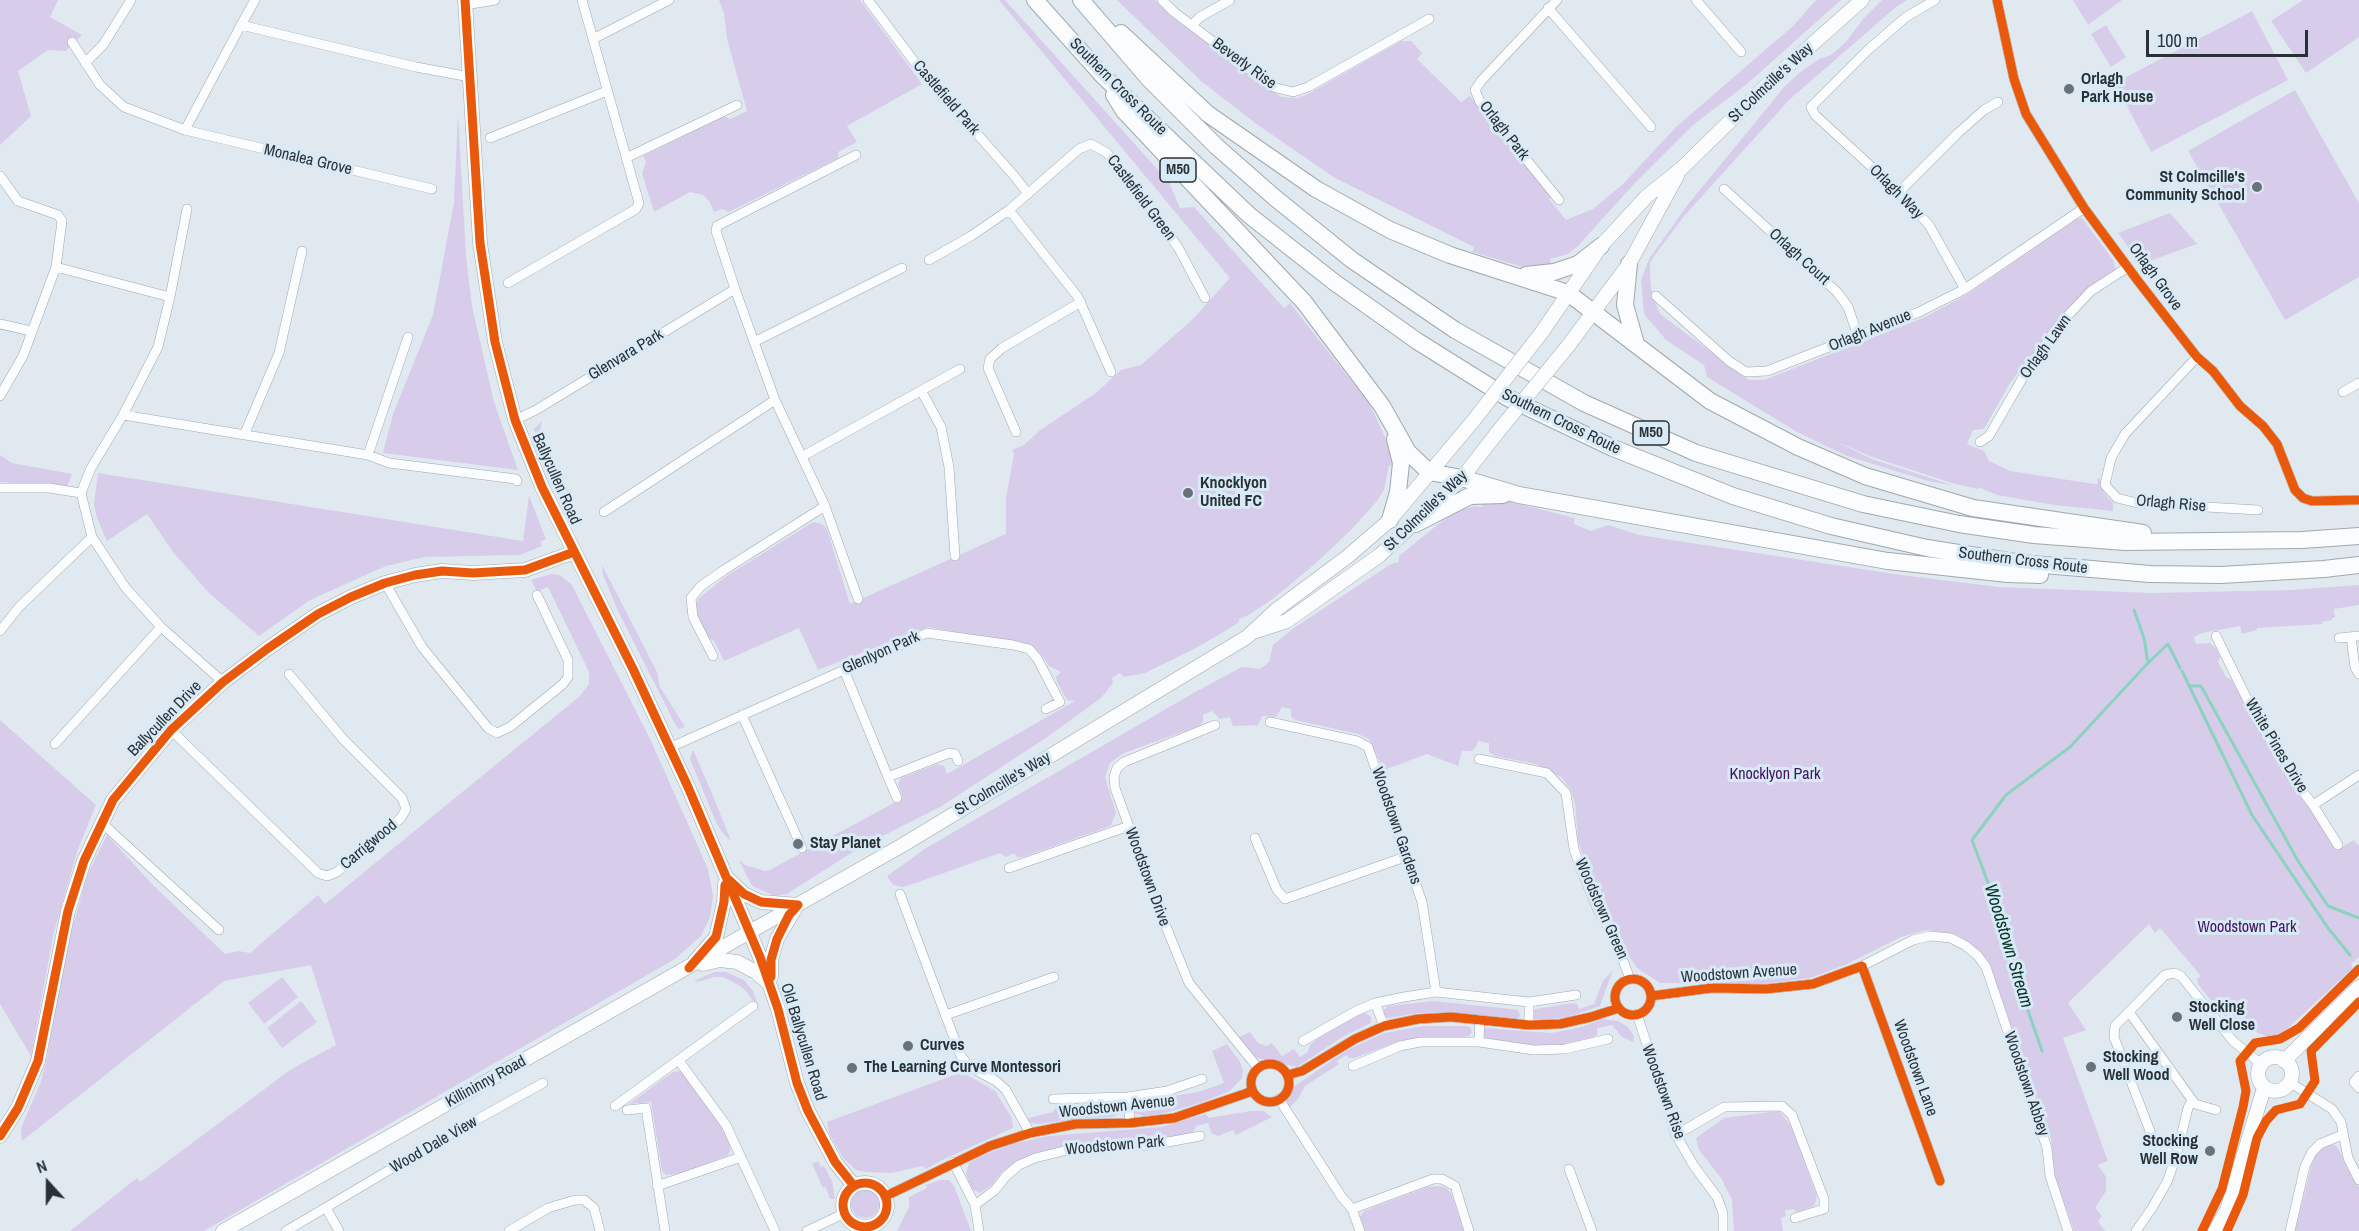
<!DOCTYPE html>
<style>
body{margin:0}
#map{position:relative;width:2359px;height:1231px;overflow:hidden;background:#e0e9f0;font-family:"Archivo Narrow",sans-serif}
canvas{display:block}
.north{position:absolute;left:18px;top:1153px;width:60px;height:60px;-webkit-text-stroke:4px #d9eaf7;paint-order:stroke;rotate:339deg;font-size:16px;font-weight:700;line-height:24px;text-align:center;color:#2a3136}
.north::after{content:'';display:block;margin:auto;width:21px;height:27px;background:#2a3136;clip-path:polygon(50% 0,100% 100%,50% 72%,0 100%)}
.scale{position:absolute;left:2146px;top:30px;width:162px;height:27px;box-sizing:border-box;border:3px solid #2a3136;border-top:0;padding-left:8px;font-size:18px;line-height:21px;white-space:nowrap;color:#2a3136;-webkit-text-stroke:4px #d9eaf7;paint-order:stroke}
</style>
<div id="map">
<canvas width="2359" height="1231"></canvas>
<div class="north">N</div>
<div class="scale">100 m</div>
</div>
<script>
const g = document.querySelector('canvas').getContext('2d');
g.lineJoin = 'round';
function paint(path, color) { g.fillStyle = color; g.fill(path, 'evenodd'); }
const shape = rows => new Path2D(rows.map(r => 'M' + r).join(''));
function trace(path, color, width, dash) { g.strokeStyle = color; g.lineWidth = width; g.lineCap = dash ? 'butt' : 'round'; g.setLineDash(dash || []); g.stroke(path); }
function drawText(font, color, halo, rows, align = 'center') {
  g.font = font + ' "Archivo Narrow",sans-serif'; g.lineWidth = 6; g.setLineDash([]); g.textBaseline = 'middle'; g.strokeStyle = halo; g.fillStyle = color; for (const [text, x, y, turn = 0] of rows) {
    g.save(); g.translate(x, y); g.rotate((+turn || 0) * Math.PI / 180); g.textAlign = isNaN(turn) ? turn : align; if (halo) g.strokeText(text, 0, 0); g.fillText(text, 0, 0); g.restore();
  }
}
paint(shape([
 [0,0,58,0,50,17,82,35,66,51,48,50,18,71,31,116,0,145],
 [719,0,860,0,922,84,847,126,857,142,838,152,838,158,729,212,722,209,714,212,709,201,703,195,690,192,654,212,642,173,646,162,643,156,724,116,730,119,747,111,727,39,724,13],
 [999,0,1005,0,1169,182,1180,208,1194,207,1284,308,1290,303,1370,405,1391,450,1395,465,1389,466,1384,490,1377,501,1353,528,1316,563,1274,598,1247,616,1239,619,1239,622,1235,625,1198,647,1145,673,1124,677,1120,673,1112,678,1113,683,1101,698,1043,740,940,807,859,848,787,894,775,896,752,886,739,860,745,865,765,871,770,870,903,798,898,784,901,778,937,764,944,766,947,774,1075,701,1067,700,1057,682,1056,677,1061,672,1049,666,1040,653,1031,647,1023,644,928,627,818,670,799,628,724,661,714,641,709,638,695,612,698,599,725,577,813,522,822,524,827,529,850,604,1006,534,1006,499,1014,454,1012,450,1024,445,1039,431,1096,393,1121,370,1141,365,1193,319,1230,278],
 [1117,0,1155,0,1172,17,1281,97,1298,98,1308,94,1401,41,1411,41,1422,53,1417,59,1461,102,1470,96,1551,197,1549,199,1566,220,1593,209,1623,184,1676,127,1793,26,1816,0,1841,0,1747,84,1693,125,1634,184,1578,246,1568,254,1550,259,1552,267,1526,268,1472,252,1474,247,1335,178,1255,123,1201,81],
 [1882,0,1907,0,1896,7,1789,100,1685,215,1654,256,1650,263,1650,277,1652,294,1660,314,1749,380,1764,380,1923,318,1968,294,2077,219,2082,218,2113,260,2116,269,2057,324,2010,383,1984,429,1973,430,1967,444,1984,451,1989,461,2010,471,2094,484,2098,484,2097,478,2100,479,2104,493,2113,503,2113,511,2054,505,1997,495,1978,487,1978,489,1955,484,1872,457,1835,441,1872,459,1955,486,1928,481,1847,456,1797,432,1707,377,1704,365,1666,340,1644,314,1641,280,1649,259,1689,203,1786,85,1799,73,1819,59,1831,55,1846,42,1863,19],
 [2073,0,2122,0,2088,25],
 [2303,0,2359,0,2359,37,2306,73,2271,21],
 [2252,11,2288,80,2151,152,2115,83],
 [2106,25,2126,57,2111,67,2091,34],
 [2295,90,2359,203,2359,277,2285,320,2188,151],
 [458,113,466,256,472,306,494,402,518,470,383,453,393,414,433,315,454,202],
 [2170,213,2197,244,2141,264,2118,233],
 [542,421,539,435,556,471,571,495,576,515,563,498,534,429],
 [0,455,12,463,72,474,67,487,0,482],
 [98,473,523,541,529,496,546,539,540,542,542,546,520,555,425,557,386,566,310,600,259,636,209,593,173,552,147,514,107,541,97,518,94,505],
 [1482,500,1507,501,1575,518,1574,524,1591,531,1608,525,1639,535,1901,575,1999,587,2152,593,2291,590,2359,585,2359,605,2334,609,2335,617,2332,618,2332,620,2322,622,2322,624,2257,628,2257,630,2242,634,2240,626,2202,633,2194,637,2196,644,2210,643,2216,648,2220,657,2218,662,2226,677,2231,679,2282,771,2339,849,2354,840,2359,846,2359,957,2351,964,2353,968,2275,1040,2247,1028,2239,1019,2234,1026,2213,1003,2198,984,2197,979,2201,976,2160,928,2155,933,2149,924,2068,1003,2086,1030,2063,1038,2108,1161,2098,1165,2106,1177,2106,1191,2095,1208,2102,1216,2098,1221,2105,1231,2074,1231,2055,1178,2051,1139,1989,964,1969,942,1956,934,1926,930,1901,937,1845,965,1810,978,1764,984,1660,983,1637,968,1630,958,1618,931,1598,900,1578,841,1575,803,1570,789,1561,777,1536,764,1495,756,1489,752,1489,743,1478,741,1476,747,1472,751,1462,751,1458,766,1427,754,1384,770,1369,739,1358,734,1295,720,1291,716,1291,709,1282,707,1276,717,1262,716,1258,725,1233,726,1230,717,1220,719,1212,711,1203,715,1203,722,1199,726,1124,753,1110,763,1105,777,1116,813,1111,825,1105,828,1023,857,1017,857,1014,853,1006,857,1000,853,916,883,903,887,893,885,887,876,926,848,1197,691,1242,667,1260,669,1269,662,1273,645,1294,628,1391,564,1399,562,1399,556,1446,518,1458,511,1475,506,1482,507],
 [602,565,657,672,660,687,685,727,679,729,675,724,618,611,603,575],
 [551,574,560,575,572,585,651,741,708,869,713,896,710,917,701,936,675,959,204,1231,70,1231,137,1178,140,1182,290,1070,336,1045,311,965,224,981,22,1141,21,1128,40,1084,47,1058,65,953,88,873,107,835,153,885,225,954,238,951,250,953,318,895,325,904,580,696,589,684,589,672,548,587,537,591,531,580],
 [0,720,96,805,78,849,54,932,31,1056,0,1004],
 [693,750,711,791,731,841,722,832,716,822,690,759],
 [1613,970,1600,1006,1568,1017,1553,1019,1534,1019,1533,1010,1535,1009,1573,1003,1577,1004,1579,1009,1594,1004,1603,981],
 [714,972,726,972,744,980,753,991,760,1011,747,992,739,985,723,977,714,977,698,982,694,981],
 [282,977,298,997,264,1024,248,1003],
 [301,1001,317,1022,282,1048,267,1028],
 [1434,1001,1511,1009,1518,1010,1520,1016,1516,1019,1447,1012,1420,1013,1388,1018,1384,1016,1383,1011,1388,1006],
 [1364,1012,1371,1017,1371,1023,1344,1036,1297,1067,1257,1058,1237,1038,1250,1032,1258,1043,1267,1046,1272,1043,1282,1056,1294,1049,1300,1057,1308,1052,1310,1045,1323,1034],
 [1603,1019,1618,1021,1628,1027,1634,1036,1633,1042,1622,1037,1612,1025,1597,1028,1597,1035,1590,1039,1563,1044,1530,1046,1486,1040,1483,1037,1484,1031,1486,1028,1551,1033,1578,1028],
 [1424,1026,1466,1026,1470,1027,1472,1032,1469,1036,1465,1037,1442,1037,1403,1040,1354,1058,1349,1058,1346,1055,1337,1061,1339,1064,1305,1086,1298,1099,1288,1109,1287,1098,1292,1088,1347,1050,1384,1033],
 [1227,1044,1240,1062,1243,1070,1242,1078,1230,1091,1200,1103,1161,1114,1144,1116,1134,1113,1133,1106,1141,1101,1198,1092,1224,1083,1212,1051],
 [682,1071,710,1107,725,1133,730,1144,730,1151,728,1155,682,1173,666,1175,662,1171,651,1102,629,1104,673,1072],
 [962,1072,995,1091,1012,1118,1013,1128,942,1160,926,1169,922,1166,892,1173,866,1172,856,1170,843,1158,829,1133,827,1122],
 [1118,1104,1122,1112,1113,1117,1085,1118,1039,1124,1031,1123,1025,1119,1053,1112,1057,1106],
 [1251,1111,1263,1111,1272,1117,1236,1135,1233,1130,1218,1136,1211,1133,1208,1123,1196,1126,1193,1133,1154,1141,1074,1145,1036,1153,1017,1161,1001,1173,992,1185,980,1193,972,1189,966,1174,969,1163,979,1157,1012,1144,1048,1136,1161,1127,1206,1114,1209,1118],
 [1779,1111,1791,1126,1817,1197,1814,1206,1797,1212,1793,1209,1785,1211,1786,1216,1781,1218,1783,1231,1734,1231,1732,1200,1721,1178,1699,1150,1696,1138,1724,1118],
 [2328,1145,2335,1145,2339,1149,2347,1168,2359,1187,2359,1231,2295,1231,2313,1159,2318,1152],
 [818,1161,821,1167,824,1166,832,1181,835,1199,830,1199,826,1187,823,1188,812,1164],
 [940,1180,949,1180,954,1186,971,1231,897,1231,909,1207,909,1197,927,1188,926,1185],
 [1440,1186,1446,1188,1451,1193,1464,1231,1365,1231,1360,1217,1364,1211,1427,1187],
 '851 1204a14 14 0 1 1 28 0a14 14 0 1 1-28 0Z'
]), '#d7cdeb');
trace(shape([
 [2148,663,2168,644,2180,668],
 [2182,671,2252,815,2328,928,2350,955],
 [2189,686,2201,686,2298,861,2328,906,2359,918],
 [2042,1051,2015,973,2010,941,1972,840,2006,795,2070,747,2148,663,2144,638,2134,610]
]), '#8bd3c0', 3);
const street = shape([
 [868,0,919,68,1016,178,1028,194],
 [1162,0,1174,12,1273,87,1293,92,1308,87,1429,19],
 [1557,0,1481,81,1475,90,1480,102,1559,200],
 [1696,0,1741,52],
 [1935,0,1906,17,1869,49,1811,107,1815,115,1899,192,1929,225,1965,289],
 [1997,0,2014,79,2026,114,2084,208,2138,281,2197,357,2213,371,2240,406,2263,426,2277,444,2295,490,2303,498,2312,501,2359,500],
 [465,5,495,0],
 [1548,8,1651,127],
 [241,25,255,0],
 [1192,25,1200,17,1230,0],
 [593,39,669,0],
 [72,42,100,85,124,107,185,130],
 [85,63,103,45,131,0],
 [490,138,607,91],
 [628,157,737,105],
 [0,176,18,201,58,215,62,221,56,267],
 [432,189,185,130,241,25,416,67,470,77],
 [1724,189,1837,292,1848,307,1858,336],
 [1899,192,1958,133,1984,110,1998,102],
 [1009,210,1078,297,1111,372],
 [929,260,971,236,1009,210,1079,149,1091,144,1107,153,1154,213,1179,249,1205,298],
 [508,283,636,209,639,203,582,0],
 [735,289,716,231,717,226,856,155],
 [1656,296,1729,361,1746,372,1767,371,1919,312,1965,289,2084,208],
 [170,297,187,209],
 [0,324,31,331],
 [754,342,902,268],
 [2197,357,2125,434,2111,458,2105,485,2117,498,2137,503,2258,510],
 [922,392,941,427,949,467,955,556],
 [2343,392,2359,383],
 [0,396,23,356,56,267,170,297,158,347,123,415,91,468,81,493],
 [123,415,368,455,389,463,516,479,517,481],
 [515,420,536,410,735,289,775,400,825,506,858,599],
 [1016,432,988,368,990,359,1002,348,1081,302],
 [245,433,279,353,302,251],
 [1980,442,1989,436,2026,372,2058,326,2091,291,2128,267],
 [368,455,408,337],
 [803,456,960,369],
 [0,488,49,488,81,493],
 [81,493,92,537,125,587,161,627,223,682],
 [604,512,775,400],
 [385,583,422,647,488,728,497,733,510,727,563,684,568,677,568,660,537,595],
 [0,631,19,607,92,537],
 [2216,636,2259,723,2280,753,2289,773,2313,805,2359,775],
 [2351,637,2355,667,2359,674],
 [2339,638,2359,636],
 [713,656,693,617,691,598,701,586,724,570,825,506],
 [844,670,888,777,949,753,955,754,958,761],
 [742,715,802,848],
 [1270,722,1357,741,1368,747,1422,902,1436,992],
 [1215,725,1124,762,1117,768,1114,777,1115,788,1158,907,1189,983,1258,1068],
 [171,730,318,873,327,876,337,872,401,818,406,809,402,798,343,739,289,674],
 [55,744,161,627],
 [671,747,927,633,1013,645,1029,649,1037,658,1060,702,1046,709],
 [1479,759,1547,773,1566,793,1574,849,1580,867,1598,910,1615,939,1630,979],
 [888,777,897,798],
 [2313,805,2338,845],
 [102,823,219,930],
 [1255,838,1277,890,1285,899,1405,857],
 [1009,868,1129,826],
 [900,894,960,1054,968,1066,996,1081,1006,1090,1030,1133],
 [1862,966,1940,1181],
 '1615 997a18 18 0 1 1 36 0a18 18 0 1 1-36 0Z',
 [1651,996,1712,988,1766,989,1813,984,1862,966,1913,940,1930,936,1951,938,1966,946,1978,956,1986,967,2047,1148,2050,1176,2068,1231],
 [1529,1002,1529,1025],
 [1375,1003,1384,1026],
 [2129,1012,2195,1104,2216,1110],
 [1637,1014,1676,1135,1694,1166,1717,1197,1723,1213,1723,1231],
 [946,1015,1054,977],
 [1303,1041,1356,1011,1375,1003,1404,997,1436,992,1529,1002,1576,995],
 [1479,1042,1480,1019],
 [679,1061,726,1125,775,1231],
 '1251 1083a19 19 0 1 1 38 0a19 19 0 1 1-38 0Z',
 [1353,1066,1400,1046,1420,1042,1479,1042,1534,1050,1565,1049,1608,1039],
 [1287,1075,1302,1071,1355,1039,1384,1026,1418,1019,1451,1017,1529,1025,1560,1024,1591,1017,1619,1008],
 [2359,1076,2354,1082,2359,1088],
 [2289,1082,2332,1109,2341,1122,2348,1158,2359,1180],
 [1128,1097,1130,1123],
 [1053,1099,1128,1097,1167,1091,1202,1079],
 [1279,1099,1341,1196,1352,1209,1360,1231],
 [615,1106,753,1006],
 [627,1110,646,1108,665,1231],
 [1676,1135,1724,1107,1782,1106,1792,1115,1824,1199,1824,1209,1795,1218],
 [2176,1157,2160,1147,2153,1139,2114,1037,2115,1026,2165,975,2174,973,2181,976,2233,1041,2261,1064],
 [953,1162,975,1205,979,1231],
 [1569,1169,1592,1231],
 [657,1186,741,1157],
 [886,1196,990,1146,1030,1133,1076,1124,1130,1123,1174,1118,1253,1091],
 [975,1205,995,1190,1006,1176,1019,1165,1035,1158,1076,1148,1152,1145,1200,1136],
 [326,1208,339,1231],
 [1352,1209,1433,1179,1442,1179,1455,1186,1469,1231],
 [286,1231,440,1140,543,1083],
 [509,1231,548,1208,575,1200,584,1200,594,1208,600,1231],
 [807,1231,845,1213],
 [2136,1231,2152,1208,2167,1182,2176,1157,2188,1108,2192,1100],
 [2290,1231,2305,1166,2312,1152,2320,1144,2342,1135]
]);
const secondary = shape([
 [465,0,480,243,495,342,515,420,542,487,633,669,688,787,760,957,778,1009,797,1083,808,1111,835,1162,854,1186],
 [1542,332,1601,246,1647,196,1681,169,1773,79,1862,0],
 [1568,346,1629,264,1677,176],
 [1256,631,1287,621,1380,555,1462,478,1497,433],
 [727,878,744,894,761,902,798,905],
 [695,961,716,937,724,902,725,884],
 [703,964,720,960,737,962,756,972,767,982],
 [771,977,771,960,777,939,795,909],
 '2258 1074a17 17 0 1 1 34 0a17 17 0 1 1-34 0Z',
 [2284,1061,2359,987],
 [0,1136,18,1108,38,1061,68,911,84,861,113,800,171,730,223,682,267,649,318,614,351,597,385,583,415,575,442,571,473,573,525,570,574,552],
 '843 1205a22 22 0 1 1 44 0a22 22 0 1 1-44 0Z',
 [223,1231,901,846,1247,637,1276,610,1347,557,1390,520,1474,420],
 [2215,1231,2227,1210,2264,1088]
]);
const highway = shape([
 [1035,0,1103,76,1249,215,1334,282,1417,341,1508,398,1613,448,1733,496,1831,526,1927,548,2021,563,2150,574,2221,575,2324,569,2359,565],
 [1081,0,1149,79,1216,146,1274,197,1352,260,1455,330,1584,403,1696,453,1863,504,1959,524,2034,535,2125,542,2302,540,2359,536],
 [1121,33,1208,114,1316,189,1390,230,1450,255,1568,293,1710,401,1798,447,1865,476,1973,508,2143,533],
 [1114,95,1124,111,1304,302,1382,406,1408,452,1429,472,1462,478,1519,495,1888,561,2008,574,2040,575],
 [1629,264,1625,305,1636,344],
 [1526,275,1554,272,1578,264,1601,246],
 [1390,520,1398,492,1401,463,1395,439],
 [1415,524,1470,496,1503,495]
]);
trace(street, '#a1a8ad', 10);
trace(secondary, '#a1a8ad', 15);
trace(highway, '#a1a8ad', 18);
trace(street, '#fafcfd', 9);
trace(secondary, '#fafcfd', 14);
trace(highway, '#fafcfd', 16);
const secondaryBridge = shape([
 [1474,420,1542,332],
 [1497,433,1568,346]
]);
trace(secondaryBridge, '#a1a8ad', 15, []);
trace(secondaryBridge, '#fafcfd', 14);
trace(shape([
 [465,0,480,243,495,342,515,420,542,487,633,669,688,787,760,957,778,1009,797,1083,808,1111,835,1162,854,1186],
 [1997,0,2014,79,2026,114,2084,208,2138,281,2197,357,2213,371,2240,406,2263,426,2277,444,2295,490,2303,498,2312,501,2359,500],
 [729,880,744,894,761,902,798,905],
 [689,968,716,937,724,902,725,885],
 [771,977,771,960,777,939,789,915,798,905],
 '1615 997a18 18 0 1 1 36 0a18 18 0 1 1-36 0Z',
 [1651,996,1712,988,1766,989,1813,984,1862,966,1940,1181],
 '1251 1083a19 19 0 1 1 38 0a19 19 0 1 1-38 0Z',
 [1287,1075,1302,1071,1355,1039,1384,1026,1418,1019,1451,1017,1529,1025,1560,1024,1591,1017,1619,1008],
 [0,1136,18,1108,38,1061,68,911,84,861,113,800,171,730,223,682,267,649,318,614,351,597,385,583,415,575,442,571,473,573,525,570,574,552],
 '843 1205a22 22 0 1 1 44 0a22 22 0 1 1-44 0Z',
 [886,1196,990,1146,1030,1133,1076,1124,1130,1123,1174,1118,1253,1091],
 [2202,1231,2222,1189,2243,1107,2246,1091,2240,1061,2255,1043,2280,1039,2299,1028,2359,969],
 [2227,1231,2243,1195,2257,1138,2266,1121,2276,1110,2300,1104,2302,1101,2315,1081,2311,1051,2359,1002]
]), '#e8590c', 9);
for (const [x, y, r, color] of [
 [2069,89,6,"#6a7177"],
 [2257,187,6,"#6a7177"],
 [1188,493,6,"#6a7177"],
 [798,844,6,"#6a7177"],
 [2177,1017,6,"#6a7177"],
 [908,1046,6,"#6a7177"],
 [2091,1067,6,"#6a7177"],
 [852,1068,6,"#6a7177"],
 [2210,1151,6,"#6a7177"]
]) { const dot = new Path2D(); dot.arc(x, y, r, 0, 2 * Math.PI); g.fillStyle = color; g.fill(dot); trace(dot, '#d9eaf7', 2); }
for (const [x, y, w] of [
 [1178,170,36],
 [1651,433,36]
]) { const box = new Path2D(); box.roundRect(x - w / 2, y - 12, w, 24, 4.5); g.fillStyle = '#d9eaf7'; g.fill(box); trace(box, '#2a3136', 1.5); }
drawText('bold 15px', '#2a3136', null, [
 ["M50",1178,170],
 ["M50",1651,433]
]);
drawText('16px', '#2a3136', '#d9eaf7', [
 ["Beverly Rise",1244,64,36],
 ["St Colmcille's Way",1771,83,-43],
 ["Southern Cross Route",1118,87,45],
 ["Castlefield Park",946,98,49],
 ["Orlagh Park",1504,131,52],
 ["Monalea Grove",308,160,13],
 ["Orlagh Way",1896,192,45],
 ["Castlefield Green",1141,198,53],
 ["Orlagh Court",1799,257,42],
 ["Orlagh Grove",2155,277,54],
 ["Orlagh Avenue",1870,331,-22],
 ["Orlagh Lawn",2046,347,-54],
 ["Glenvara Park",626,355,-31],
 ["Southern Cross Route",1561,422,26],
 ["Ballycullen Road",556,479,66],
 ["Orlagh Rise",2171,504,5],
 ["St Colmcille's Way",1426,511,-44],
 ["Southern Cross Route",2023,561,7],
 ["Glenlyon Park",881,653,-24],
 ["Ballycullen Drive",165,719,-46],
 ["White Pines Drive",2276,746,59],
 ["St Colmcille's Way",1003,784,-31],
 ["Woodstown Gardens",1396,826,71],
 ["Carrigwood",369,845,-40],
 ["Woodstown Drive",1147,877,70],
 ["Woodstown Green",1601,909,66],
 ["Woodstown Avenue",1739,974,-4],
 ["Old Ballycullen Road",803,1042,73],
 ["Woodstown Lane",1915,1068,70],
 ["Killininny Road",486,1082,-29],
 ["Woodstown Abbey",2026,1084,71],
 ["Woodstown Rise",1663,1092,70],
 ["Woodstown Avenue",1117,1107,-6],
 ["Wood Dale View",434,1145,-30],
 ["Woodstown Park",1115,1146,-5]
]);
drawText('bold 16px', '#2a3136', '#d9eaf7', [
 ["Orlagh",2081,80],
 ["Park House",2081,98],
 ["St Colmcille's",2245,178,"right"],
 ["Community School",2245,196,"right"],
 ["Knocklyon",1200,484],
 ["United FC",1200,502],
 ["Stay Planet",810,844],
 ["Stocking",2189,1008],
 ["Well Close",2189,1026],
 ["Curves",920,1046],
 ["Stocking",2103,1058],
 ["Well Wood",2103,1076],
 ["The Learning Curve Montessori",864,1068],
 ["Stocking",2198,1142,"right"],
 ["Well Row",2198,1160,"right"]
], 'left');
drawText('16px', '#431261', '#d9eaf7', [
 ["Knocklyon Park",1775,775],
 ["Woodstown Park",2247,928]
]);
drawText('italic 18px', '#043327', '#d9eaf7', [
 ["Woodstown Stream",2008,946,73]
]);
</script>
